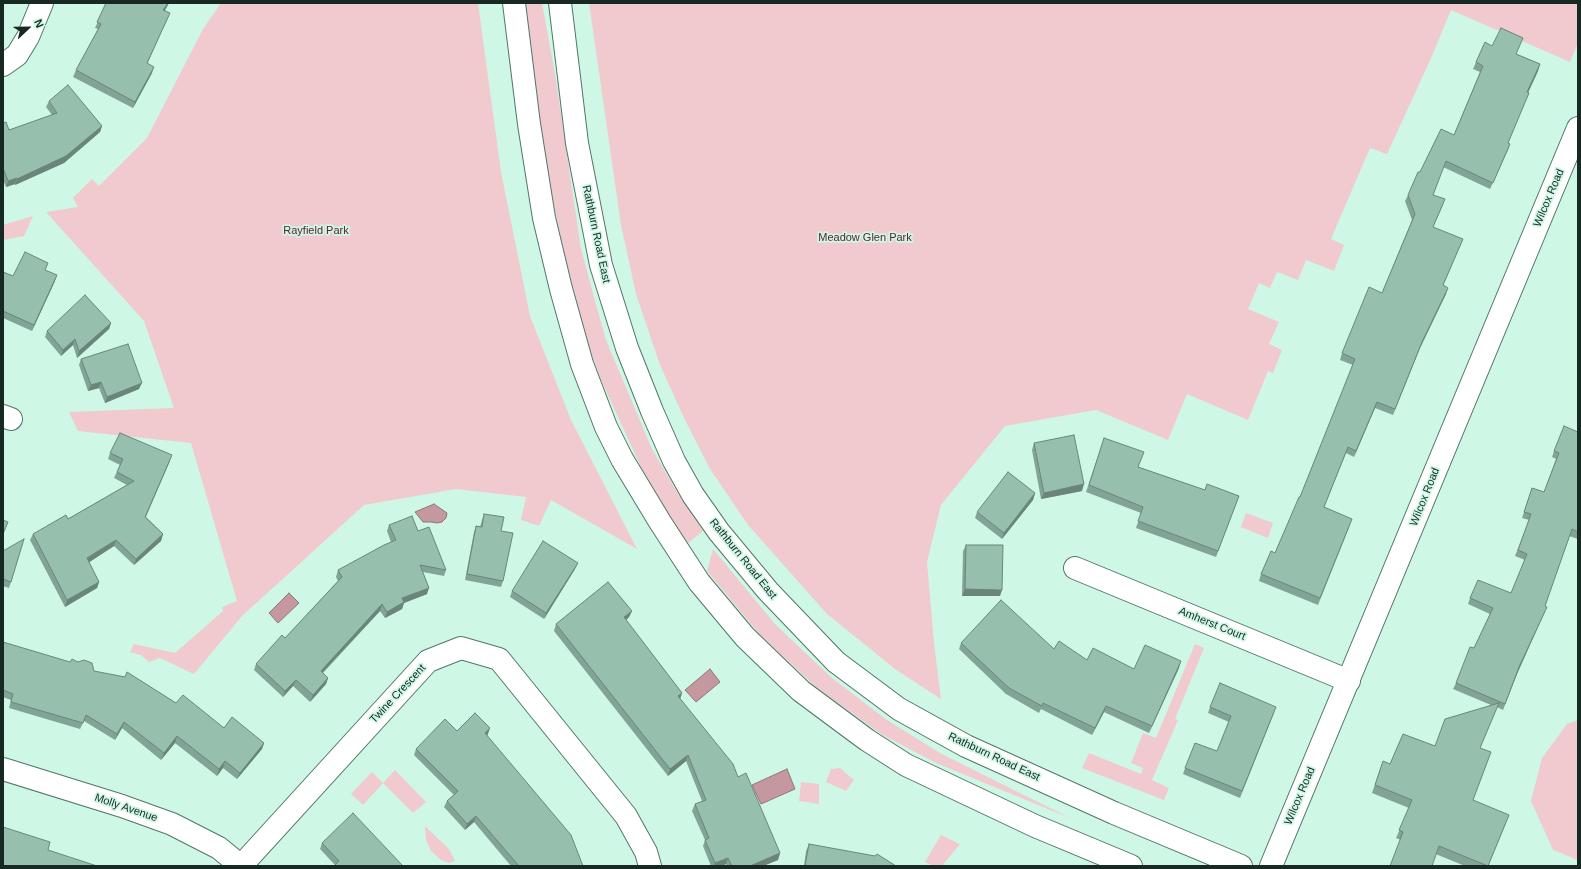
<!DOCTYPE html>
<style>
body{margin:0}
#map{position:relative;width:1581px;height:869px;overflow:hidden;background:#cef7e6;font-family:Arial,sans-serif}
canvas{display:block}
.frame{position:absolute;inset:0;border:4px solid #182822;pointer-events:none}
.north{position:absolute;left:8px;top:8px;width:40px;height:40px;-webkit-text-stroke:3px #cef7e6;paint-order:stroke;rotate:68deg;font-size:11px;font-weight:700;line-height:16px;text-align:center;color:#182822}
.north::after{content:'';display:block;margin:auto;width:14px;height:18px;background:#182822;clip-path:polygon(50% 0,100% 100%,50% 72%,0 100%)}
</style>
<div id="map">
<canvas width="1581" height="869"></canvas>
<div class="frame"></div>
<div class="north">N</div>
</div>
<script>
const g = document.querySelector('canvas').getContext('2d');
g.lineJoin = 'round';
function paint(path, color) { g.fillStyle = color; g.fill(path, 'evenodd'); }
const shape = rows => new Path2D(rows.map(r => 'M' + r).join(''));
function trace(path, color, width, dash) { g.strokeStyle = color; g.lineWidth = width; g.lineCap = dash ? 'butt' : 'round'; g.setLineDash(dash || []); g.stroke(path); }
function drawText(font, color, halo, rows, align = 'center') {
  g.font = font + ' Arial,sans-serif'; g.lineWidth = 3.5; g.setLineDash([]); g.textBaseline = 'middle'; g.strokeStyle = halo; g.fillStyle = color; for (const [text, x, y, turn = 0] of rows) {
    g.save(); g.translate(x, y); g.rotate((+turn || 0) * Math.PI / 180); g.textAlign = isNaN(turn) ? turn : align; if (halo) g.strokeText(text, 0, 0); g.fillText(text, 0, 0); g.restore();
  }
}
paint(shape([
 [221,3,478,3,501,172,530,316,571,420,637,549,551,500,539,526,521,520,526,497,456,489,364,505,242,616,194,674,160,658,149,662,141,655,130,652,134,644,175,653,223,611,222,607,237,601,191,443,78,431,69,412,174,408,144,321,46,212,78,207,73,198,92,179,99,186,147,138,203,29],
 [521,3,542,3,555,74,581,249,597,308,606,340,652,449,676,490,703,531,687,544,647,480,601,380,588,344,564,257,552,197],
 [589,3,1578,3,1578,43,1570,62,1451,10,1432,56,1387,154,1370,148,1331,239,1344,245,1334,271,1306,260,1298,280,1277,272,1270,288,1259,283,1248,309,1279,322,1269,344,1282,350,1273,373,1268,371,1248,420,1187,394,1168,440,1096,410,1005,426,941,505,927,562,934,643,941,699,895,669,827,614,748,525,710,469,685,420,660,365,636,294,621,225],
 [33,216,24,236,3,240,3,225],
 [1246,513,1273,523,1268,538,1241,527],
 [713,549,775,624,832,678,887,720,940,753,1070,818,936,763,881,734,816,687,760,635,707,571],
 [1195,644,1204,648,1175,719,1178,720,1152,780,1169,788,1164,800,1082,768,1089,753,1141,774,1143,768,1131,763,1143,733,1156,738],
 [1578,720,1578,860,1553,850,1531,801,1542,758,1567,724],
 [840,768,854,780,846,791,826,782,831,769],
 [395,770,426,802,413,813,383,783,363,805,351,794,372,772,383,783],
 [801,782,819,784,819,804,799,801],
 [425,826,449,849,455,861,449,863,441,860,431,851,426,840],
 [941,835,960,844,942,866,934,866,925,862]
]), '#f1cad0');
const water = shape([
 [434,504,447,513,446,518,442,522,437,523,431,522,423,522,415,512,434,504],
 [289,593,299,603,278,623,269,613,289,593],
 [710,669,720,682,696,702,685,690,710,669],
 [787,769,795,789,761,804,752,785,787,769]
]);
paint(water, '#c5979e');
trace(water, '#917679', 1);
const minor = shape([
 [514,3,529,124,544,218,561,289,582,364,606,427,622,459,660,522,699,582,745,637,801,691,867,740,906,765,1035,826,1131,866],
 [560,3,577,143,601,265,627,348,652,411,674,461,693,495,719,532,768,591,836,662,899,709,966,746,1114,813,1241,866],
 [3,65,17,55,28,37,42,3],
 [3,416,11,419],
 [1075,568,1349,681],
 [3,769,122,806,172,824,219,848,241,866],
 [241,866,428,661,461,648,499,659,626,816,646,852,650,866],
 [1271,866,1578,128]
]);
trace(minor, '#517768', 24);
trace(minor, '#fff', 22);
paint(shape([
 [106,3,169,3,165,11,167,19,147,63,152,73,133,108,73,77,76,70,98,29,95,28],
 [1492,46,1516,54,1540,64,1538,71,1528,93,1529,93,1526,99,1508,143,1510,144,1508,150,1490,189,1443,167,1433,195,1443,205,1433,227,1460,246,1443,286,1446,294,1420,348,1393,415,1375,408,1354,457,1346,453,1324,507,1350,525,1318,605,1259,581,1261,574,1275,553,1300,497,1353,365,1340,360,1342,353,1382,293,1412,220,1405,201,1408,195,1420,172,1454,135,1480,72,1473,69,1476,62],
 [49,101,102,126,100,132,64,163,15,185,15,184,6,187,3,180,3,123,9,130,52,115,46,107],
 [46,270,55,281,32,331,3,318,3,272,13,276],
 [111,323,109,329,77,358,73,345,61,356,45,337,47,331],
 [81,359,139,389,105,403,99,388,88,391,79,365],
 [1578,432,1578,539,1569,536,1545,606,1544,613,1517,674,1503,710,1497,707,1480,748,1473,800,1506,823,1488,866,1465,866,1396,838,1409,808,1372,793,1383,761,1390,764,1435,746,1491,705,1453,689,1456,683,1474,648,1490,614,1468,604,1470,598,1511,593,1525,560,1515,556,1529,520,1522,518,1532,488,1544,492,1556,459,1552,457,1554,451],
 [1104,438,1138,467,1205,490,1239,496,1216,557,1136,528,1141,513,1086,492],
 [1034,443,1082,491,1041,499,1032,450],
 [110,453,170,461,146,517,163,534,161,541,134,565,114,546,89,562,99,582,97,588,65,607,30,540,33,534,68,519,127,485,114,478,120,465,108,459],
 [1035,493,1033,500,1002,539,975,518,977,512],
 [484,514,501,531,503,581,501,587,465,580,474,532,476,526,480,527,482,520],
 [389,525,418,531,446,570,444,576,423,572,427,594,404,603,402,609,385,618,380,611,323,673,328,678,326,684,310,702,293,686,283,697,254,670,256,664,285,638,338,581,336,577,338,570,391,542,387,531],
 [966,545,1000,596,962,596,963,551],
 [3,551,11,582,9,588,3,586],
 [575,569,544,619,510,597,512,591],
 [632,611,629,617,626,620,682,693,680,699,738,777,780,853,778,860,763,866,727,866,726,864,722,866,711,866,703,846,705,840,692,811,695,804,702,801,686,761,668,776,554,631,556,624],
 [3,642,94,671,176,703,224,728,264,743,262,749,237,779,223,768,217,776,175,743,161,760,122,728,115,740,84,721,80,729,9,708,11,700,3,697],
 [961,643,1054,649,1087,660,1134,669,1179,668,1149,733,1104,712,1092,735,1041,709,1039,713,1006,694,959,649],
 [1210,707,1274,713,1240,798,1183,774,1185,768,1217,751,1229,722,1208,713],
 [457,731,488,734,487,735,583,866,511,866,474,822,465,830,444,807,447,801,454,795,414,755,416,749],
 [322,843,403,866,335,865,320,849],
 [809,844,896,866,804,866,806,851]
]), '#82a496');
paint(shape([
 [168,3,169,3,161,16,163,10],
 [170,13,167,19,145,69,147,63],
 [1540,64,1538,71,1525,99,1527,92],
 [154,67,152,73,133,108,135,102],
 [102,126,100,132,64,163,15,185,17,179],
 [17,178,15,184,6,187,8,181],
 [57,275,55,281,32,331,34,325],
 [1448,288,1446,294,1420,348,1393,415,1422,342],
 [111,323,109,329,77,358,79,351],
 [75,339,73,345,61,356,63,350],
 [101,382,99,388,88,391,91,385],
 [142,383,139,389,105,403,107,397],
 [1377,402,1375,408,1354,457,1356,451],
 [1084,484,1082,491,1041,499,1044,493],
 [1035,493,1033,500,1002,539,1004,533],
 [163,534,161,541,134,565,136,559],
 [116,540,114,546,85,565,87,558],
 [578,563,575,569,544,619,546,613],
 [99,582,97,588,65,607,67,600],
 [429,588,427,594,404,603,402,609,385,618,387,612,402,598],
 [965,589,1002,590,1000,596,962,596],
 [382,604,380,611,318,677,321,671],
 [1547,607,1517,674,1503,710,1519,667],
 [632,611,629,617,622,624,624,617],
 [1181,661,1179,668,1149,733,1152,726],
 [328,678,326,684,310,702,313,695],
 [296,680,293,686,283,697,285,691],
 [682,693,680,699,678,696],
 [1106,706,1104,712,1092,735,1095,728],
 [124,722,122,728,115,740,117,734],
 [490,728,488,734,483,740,485,733],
 [177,736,175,743,161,760,164,753],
 [264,743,262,749,237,779,240,773],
 [688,755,686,761,668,776,670,769],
 [225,761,223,768,217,776,219,769],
 [476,816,474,822,465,830,467,824],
 [780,853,778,860,763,866,750,866],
 [728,858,726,864,722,866,714,866,715,863]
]), '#6a867a');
const building = shape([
 [106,3,168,3,163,10,170,13,147,63,154,67,135,102,76,70,101,24,97,22,106,3],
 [1501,28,1523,38,1516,54,1540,64,1527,92,1529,93,1508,143,1510,144,1493,183,1446,161,1433,195,1445,199,1433,227,1463,239,1443,285,1448,288,1422,342,1395,409,1377,402,1356,451,1348,447,1324,507,1352,519,1320,598,1261,574,1271,551,1275,553,1299,497,1300,497,1355,359,1342,353,1369,287,1382,293,1415,214,1408,195,1418,172,1420,172,1441,129,1454,135,1483,66,1476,62,1485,42,1492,46,1501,28],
 [68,85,102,126,66,156,17,179,17,178,8,181,3,168,3,123,6,122,9,130,57,113,49,101,68,85],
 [25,252,48,263,45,270,57,275,34,325,3,311,3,272,13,276,25,252],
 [85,295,111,323,79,351,75,339,63,350,47,331,85,295],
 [128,344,142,383,107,397,101,382,91,385,81,359,128,344],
 [1564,426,1578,432,1578,532,1572,529,1545,606,1547,607,1519,667,1505,704,1456,683,1470,647,1474,648,1493,608,1470,598,1478,580,1511,593,1527,554,1518,550,1531,514,1524,512,1532,488,1544,492,1559,453,1554,451,1564,426],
 [120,433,172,455,145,517,163,534,136,559,116,540,87,558,99,582,67,600,33,534,66,515,68,519,134,481,117,472,123,459,110,453,120,433],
 [1074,435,1084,484,1044,493,1034,443,1074,435],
 [1104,438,1144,452,1138,467,1205,490,1207,484,1239,496,1218,551,1138,521,1143,507,1089,485,1104,438],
 [1008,472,1035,493,1004,533,977,512,1008,472],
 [484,514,504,517,501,531,513,533,503,581,467,574,476,526,482,527,484,514],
 [412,516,418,531,429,527,446,570,420,565,429,588,402,598,404,602,387,612,382,604,321,671,328,678,313,695,296,680,285,691,256,664,282,635,285,638,342,577,338,570,384,545,396,540,389,525,412,516],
 [3,520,8,522,3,534,3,520],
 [24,539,11,582,3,579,3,551,24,539],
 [543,541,578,563,546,613,512,591,543,541],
 [966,545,1003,545,1002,590,965,589,966,545],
 [608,582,632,611,624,617,682,693,678,696,733,764,738,777,746,773,780,853,750,866,732,866,728,858,715,863,705,840,709,838,695,804,706,800,688,755,670,769,556,624,608,582],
 [1001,600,1054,649,1059,641,1087,660,1093,648,1134,669,1145,645,1181,661,1152,726,1106,706,1095,728,1043,703,1042,706,1009,688,961,643,1001,600],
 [3,642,70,662,72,659,78,662,84,660,92,663,94,671,125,677,127,672,176,703,183,695,224,728,232,717,264,743,240,773,225,761,219,769,177,736,164,753,124,722,117,734,86,715,83,723,11,702,13,694,3,690,3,642],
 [1220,683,1276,707,1242,791,1185,768,1195,743,1217,751,1231,716,1210,707,1220,683],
 [1499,703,1480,748,1491,752,1473,800,1509,815,1488,866,1439,846,1432,866,1390,866,1403,832,1399,830,1412,800,1375,785,1383,761,1390,764,1403,734,1435,746,1445,719,1499,703],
 [475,713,490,728,485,733,571,835,583,866,519,866,476,816,467,824,447,801,458,791,416,749,445,719,457,731,475,713],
 [353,813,403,866,334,866,339,861,322,843,353,813],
 [3,827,50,842,48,850,97,866,3,866,3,827],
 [809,844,875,856,877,854,896,866,805,866,809,844]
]);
paint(building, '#97bfae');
trace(building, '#6a867a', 1);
drawText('11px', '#182822', '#cef7e6', [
 ["Wilcox Road",1549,198,-67],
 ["Rathburn Road East",596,234,78],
 ["Wilcox Road",1425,497,-68],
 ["Rathburn Road East",743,559,51],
 ["Amherst Court",1212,624,22],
 ["Twine Crescent",398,694,-47],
 ["Rathburn Road East",994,757,25],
 ["Wilcox Road",1300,796,-67],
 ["Molly Avenue",126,808,19]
]);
drawText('11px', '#5d2330', '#cef7e6', [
 ["Rayfield Park",316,231],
 ["Meadow Glen Park",865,238]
]);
</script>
